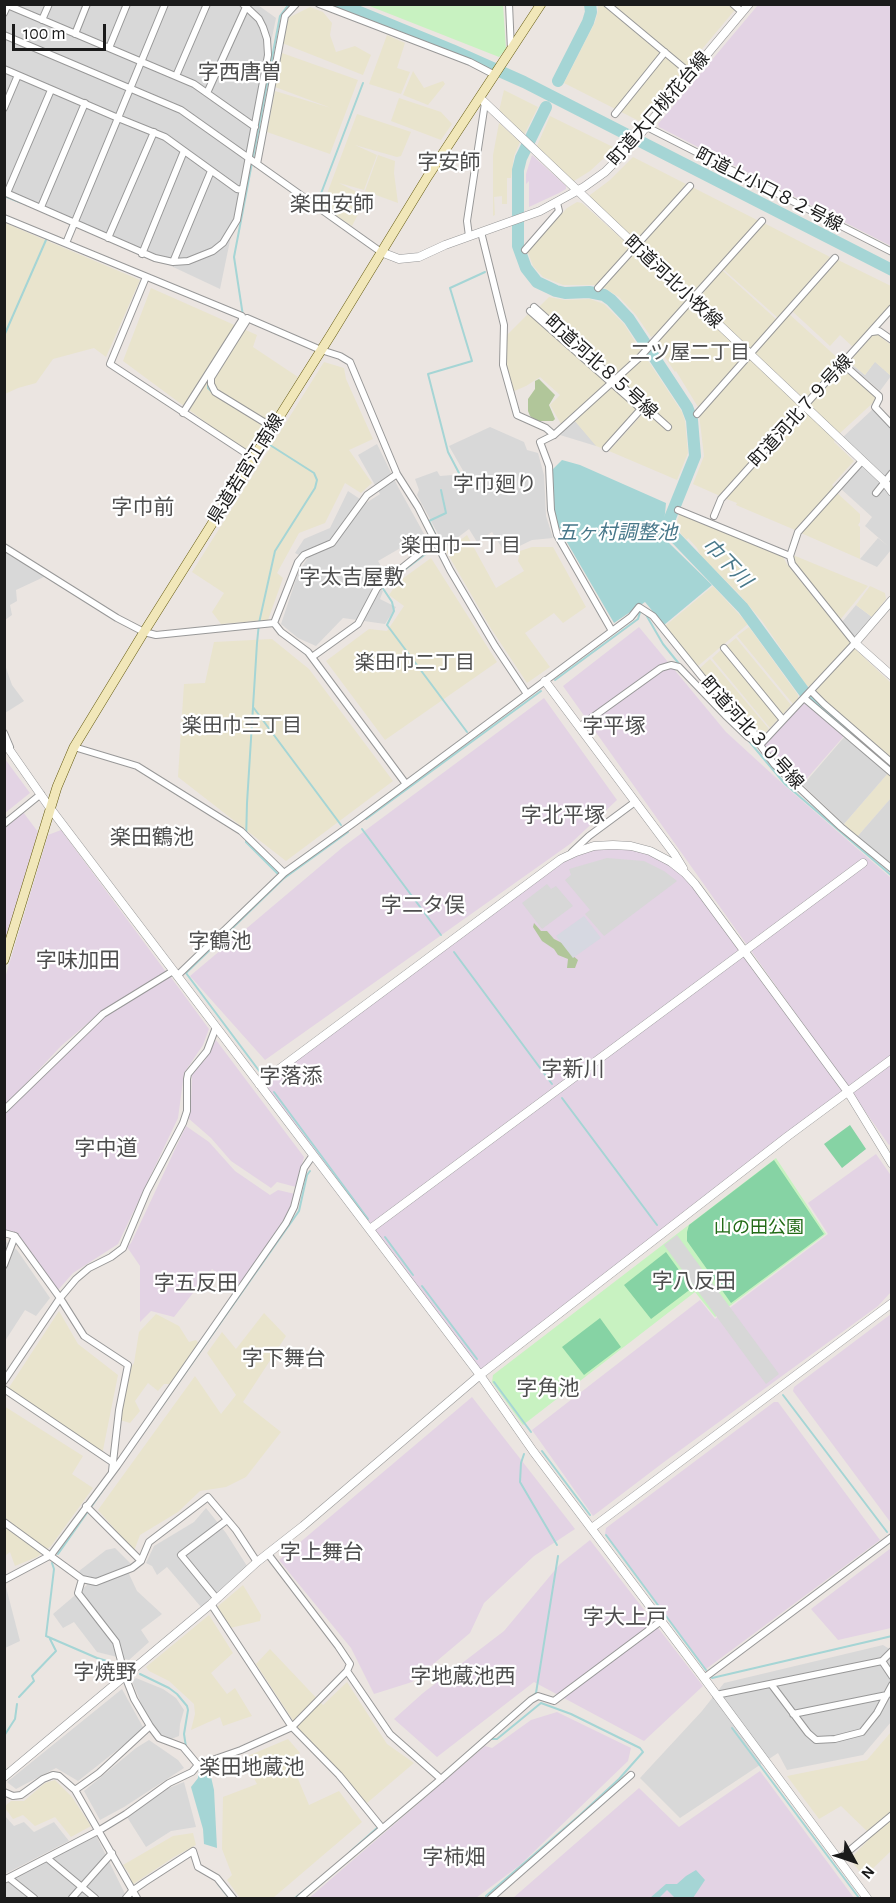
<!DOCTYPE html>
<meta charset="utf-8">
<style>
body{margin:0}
#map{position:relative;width:896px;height:1903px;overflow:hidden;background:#ebe5e1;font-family:"Alegreya Sans",sans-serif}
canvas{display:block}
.frame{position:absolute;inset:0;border:6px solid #1b1b1b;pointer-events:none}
.north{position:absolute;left:824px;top:1831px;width:60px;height:60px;-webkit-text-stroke:4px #fff;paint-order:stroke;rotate:130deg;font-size:16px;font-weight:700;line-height:24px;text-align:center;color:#1b1b1b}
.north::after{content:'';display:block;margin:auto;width:21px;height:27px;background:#1b1b1b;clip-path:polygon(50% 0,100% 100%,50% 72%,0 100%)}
.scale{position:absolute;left:12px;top:24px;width:94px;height:27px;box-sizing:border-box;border:3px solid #1b1b1b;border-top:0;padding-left:8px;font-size:18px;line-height:21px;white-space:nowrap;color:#1b1b1b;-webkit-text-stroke:4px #fff;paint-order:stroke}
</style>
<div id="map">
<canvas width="896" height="1903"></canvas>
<div class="frame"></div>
<div class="north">N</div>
<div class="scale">100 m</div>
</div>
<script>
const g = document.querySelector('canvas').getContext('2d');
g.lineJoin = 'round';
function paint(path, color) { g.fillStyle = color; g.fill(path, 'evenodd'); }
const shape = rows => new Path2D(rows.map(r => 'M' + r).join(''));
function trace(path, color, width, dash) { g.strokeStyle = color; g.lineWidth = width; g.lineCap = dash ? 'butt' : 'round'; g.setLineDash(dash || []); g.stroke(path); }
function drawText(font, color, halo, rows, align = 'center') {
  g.font = font + ' "Alegreya Sans","Noto Sans JP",sans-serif'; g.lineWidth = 4.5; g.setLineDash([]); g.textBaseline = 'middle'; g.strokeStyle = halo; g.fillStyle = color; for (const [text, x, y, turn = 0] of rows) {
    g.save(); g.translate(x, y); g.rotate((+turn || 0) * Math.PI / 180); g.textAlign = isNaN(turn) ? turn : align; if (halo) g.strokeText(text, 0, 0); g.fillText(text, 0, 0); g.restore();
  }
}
paint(shape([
 [4,5,258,5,276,18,220,289,50,209,5,190],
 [875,361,891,376,880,391,848,363,849,362,865,375],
 [873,409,891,428,891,472,886,479,843,437],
 [574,420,597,445,596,446,560,435],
 [490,427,524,442,527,450,538,453,544,475,546,516,553,538,532,540,505,553,492,532,477,542,469,529,445,547,417,495,419,490,415,479,437,471,440,476,465,474,449,446],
 [377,444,397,485,428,541,408,552,404,546,378,561,382,568,368,577,368,582,383,591,380,599,396,607,385,624,343,618,316,646,298,638,281,624,298,573,307,559,295,553,304,539,330,528,348,491,366,503,380,494,358,455],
 [862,465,884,485,891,497,891,550,877,567,860,559,878,538,888,546,865,526,872,517,840,488],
 [4,549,46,576,16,590,17,601,10,605,12,615,5,620],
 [856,605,872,617,856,637,854,637,842,622],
 [4,655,5,665,12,685,24,701,5,713],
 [5,1241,17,1250,50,1298,36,1316,25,1310,5,1341],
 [206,1508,226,1533,247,1566,201,1607,167,1567,157,1575,152,1566,146,1563,154,1546,194,1522],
 [115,1548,131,1564,129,1574,137,1591,162,1614,141,1630,149,1642,129,1660,97,1652,74,1622,63,1628,53,1614,87,1585,79,1571,106,1550],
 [6,1587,20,1641,5,1648,4,1588],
 [883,1645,891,1650,891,1722,863,1755,787,1770,778,1753,680,1818,640,1778,702,1711,724,1683],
 [136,1678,163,1689,176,1698,184,1710,180,1724,179,1736,166,1741,157,1733,144,1711,132,1681],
 [122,1689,144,1729,78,1781,56,1768,16,1789,7,1782],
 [149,1740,178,1760,184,1768,124,1807,100,1820,84,1791,136,1748],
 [184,1782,196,1827,171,1831,146,1847,127,1817,169,1788],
 [5,1816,14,1826,24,1822,34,1832,54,1822,69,1841,5,1874],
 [95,1833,127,1898,5,1898,4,1884]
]), '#d8d8d8');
paint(shape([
 [758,5,891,5,891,246,659,127,658,124],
 [532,155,566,186,566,189,559,193,529,207,529,181,526,184,526,174],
 [639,627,726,732,784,785,891,878,892,1143,889,1145,563,686],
 [544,698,617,800,570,844,265,1060,190,976,343,847],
 [803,701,844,736,802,784,777,763,763,745],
 [5,759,30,793,5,813,4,813],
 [23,812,38,832,5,943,5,828],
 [61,830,166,972,101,1012,88,1023,61,1046,5,1106,5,978,48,835],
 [637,847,685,873,848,1092,480,1375,259,1084,557,862,582,850],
 [170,976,209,1029,203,1045,184,1073,178,1118,118,1244,73,1273,58,1290,55,1290,17,1235,5,1231,4,1112,68,1048,107,1015],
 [216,1040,304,1157,296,1187,277,1182,271,1188,231,1161,211,1138,188,1118,191,1102,192,1075,199,1065,205,1060],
 [186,1126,209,1142,235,1171,270,1195,278,1190,295,1194,288,1215,238,1288,212,1269,174,1317,151,1311,140,1322,140,1266,127,1247,131,1243],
 [876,1154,892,1177,891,1292,878,1306,664,1462,593,1516,532,1430,700,1300,715,1319,828,1234,808,1203],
 [891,1314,891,1523,793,1391,794,1387],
 [472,1397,575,1529,534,1556,484,1603,470,1633,412,1682,374,1694,351,1648,279,1560],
 [774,1402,778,1402,880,1540,706,1669,605,1534,606,1528],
 [590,1540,703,1686,644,1741,534,1682,437,1757,394,1719,423,1693,504,1631,560,1564],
 [891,1548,891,1628,838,1640,811,1609],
 [557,1712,631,1748,628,1761,520,1865,476,1898,309,1898,485,1746,492,1748,531,1720],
 [760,1771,854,1898,513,1898,639,1788,679,1827]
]), '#e3d3e4');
paint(shape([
 [598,5,739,5,641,122,564,83,595,22,598,11],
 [310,7,323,12,332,23,330,35,336,52,355,46,371,55,363,75,282,43,288,18],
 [387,35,405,43,397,68,410,72,401,94,369,84],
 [282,53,358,80,330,154,267,132,275,91,331,108,275,87],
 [413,71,424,88,443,81,445,84,428,105,403,95],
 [504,90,538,107,524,135,499,111],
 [399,98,441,112,452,124,441,140,391,121],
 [357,114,411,132,401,156,397,157,355,145,377,155,364,190,339,183,367,197,352,226,322,207],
 [550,116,615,148,590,171,574,181,571,181,536,148],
 [499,123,520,142,514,156,511,178,507,178,507,204,502,204,502,196,494,197,495,215,493,216,493,155],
 [378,155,395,161,394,173,398,203,365,191],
 [633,157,686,184,637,242,590,197,590,195,610,180],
 [692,187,759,221,692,294,639,244],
 [577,202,582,203,632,248,596,285,563,285,543,277,533,266,527,250,567,208],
 [5,223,140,280,106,357,94,348,53,359,36,383,18,388,5,394],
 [764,223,830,257,778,318,723,269],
 [634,250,687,299,659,332,651,337,636,315,619,297,601,286],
 [836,259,891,286,891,304,853,347,840,335,830,346,791,310],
 [722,270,777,320,751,350,698,299],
 [151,288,257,335,253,347,298,377,250,455,123,361],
 [549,297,565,300,590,299,604,304,624,324,641,351,613,377,538,308],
 [693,305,746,355,698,407,676,371,675,372,656,344,690,306],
 [530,312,608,383,561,424,550,405,560,395,540,377,526,386,512,392,505,368,507,335],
 [788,313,841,361,806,398,803,398,754,352],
 [873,335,878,335,891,345,891,376,875,362,865,375,849,362],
 [645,356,682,412,685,421,688,453,677,480,609,451,646,410,619,380],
 [749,358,800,407,720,496,693,484,704,456,699,414],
 [324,362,344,368,346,379,373,439,349,450,372,483,361,493,345,483,325,523,299,533,277,573,283,578,268,620,221,624,212,612,224,593,192,572],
 [843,369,846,369,876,396,876,400,839,434,811,407,811,404],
 [613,385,639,409,604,449,596,446,574,420],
 [805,411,835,439,834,442,854,461,832,485,834,487,795,530,736,505,737,503,724,498],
 [836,492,860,514,860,522,858,525,860,527,860,559,801,533],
 [680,512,782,555,787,564,850,642,850,644,811,686,807,686,762,621,739,594,701,556,697,548,688,538,687,540,681,534,677,522],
 [467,535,496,588,524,571,518,561,520,551,532,547,553,547,586,607,563,623,554,613,525,633,550,667,527,683,490,627,446,551],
 [793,555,868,586,840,620,794,563],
 [431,558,497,662,385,740,326,661,369,629,387,631,404,606,389,595,398,582],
 [713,586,748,624,698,666,665,626],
 [870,586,885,593,886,599,872,617,856,605],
 [749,627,798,695,798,699,793,704,737,636],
 [736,638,791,705,782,715,725,647],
 [272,639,309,669,393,781,286,861,178,777,184,684,205,683,214,642],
 [853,647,891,683,891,760,814,693,815,688],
 [722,649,778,719,770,728,712,658],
 [710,659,769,729,763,735,759,732,699,669],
 [889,772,891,775,891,798,857,837,844,824],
 [59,1311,78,1344,118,1375,102,1455,8,1389],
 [264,1313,286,1336,243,1402,281,1432,246,1477,226,1487,200,1491,178,1512,140,1535,134,1551,98,1510,195,1376,221,1414,236,1395,207,1353,222,1332,236,1349],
 [156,1314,179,1326,189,1342,196,1340,199,1344,171,1384,164,1384,158,1391,148,1383,135,1401,140,1411,130,1423,120,1420,130,1369,134,1363,139,1332],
 [4,1406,83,1456,72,1474,93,1488,51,1546,37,1557,15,1566,10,1552,5,1556],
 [243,1585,261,1615,260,1621,230,1628,217,1607],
 [209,1615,233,1653,211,1673,227,1694,235,1688,252,1716,223,1726,220,1717,191,1730,195,1714,194,1704,169,1681,149,1671,146,1667],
 [270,1649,323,1705,347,1682,387,1744,414,1763,367,1803,300,1731,256,1664],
 [891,1732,891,1851,864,1877,850,1859,872,1836,841,1806,819,1819,787,1776,867,1760],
 [288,1739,300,1753,290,1760,309,1805,339,1791,362,1822,273,1898,240,1898,227,1880,232,1875,222,1849,223,1797,257,1784,243,1758],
 [55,1780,72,1797,91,1826,71,1837,55,1817,35,1826,23,1815,13,1819,5,1808,5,1806,11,1801,24,1801,45,1783],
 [193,1833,196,1845,174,1857,132,1885,130,1881,130,1875,123,1865,173,1836]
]), '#e9e4cd');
paint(shape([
 [539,379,555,395,549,405,555,419,553,421,537,421,530,416,528,411,528,399,535,389,535,381],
 [534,923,541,931,547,931,554,939,562,943,572,955,578,960,575,968,567,968,568,959,558,955,554,949,542,941,533,927]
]), '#b1c69a');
paint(shape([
 [367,5,503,5,506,49,499,57],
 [776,1158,826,1234,715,1317,695,1292,523,1425,492,1382,493,1375]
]), '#c8f2c1');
paint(shape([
 [850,1125,866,1149,842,1168,824,1144],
 [774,1160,824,1234,731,1303,687,1241,687,1232,689,1225],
 [666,1252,692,1288,651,1319,624,1285],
 [600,1318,621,1347,584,1375,562,1347]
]), '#86d3a4');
paint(shape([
 [846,735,889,772,844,824,803,785],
 [891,798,891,864,857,837],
 [607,858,644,861,664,871,677,881,604,936,585,914,590,910,565,880,571,875,569,869],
 [547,884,551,889,556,886,573,906,542,929,522,903],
 [677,1235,779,1374,766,1384,664,1245]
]), '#d7d7d7');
paint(shape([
 [584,916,601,938,573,958,556,936]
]), '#d6d8e1');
paint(shape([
 [562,460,580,465,666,503,664,524,669,543,712,585,664,625,645,602,614,623,561,532,551,510,552,470],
 [209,1768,214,1790,217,1848,204,1844,203,1829,191,1787,198,1778,198,1773],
 [696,1870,705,1880,693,1898,675,1898,667,1890,659,1898,650,1898,666,1884,677,1884,686,1876]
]), '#a5d5d5');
trace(shape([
 [4,196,22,203],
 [317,204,363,83],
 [243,316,234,257,280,16,289,4],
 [4,336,46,240],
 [208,377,208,388,213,393],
 [270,445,314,473,317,480,315,488,275,551,259,623,257,643,247,803,246,842,283,879],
 [459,473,448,452,428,374,472,361,450,288,485,272],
 [665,530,670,518],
 [436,536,429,521,446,513,441,490],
 [399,574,431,550],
 [382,587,392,602,394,611,387,625,467,732],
 [645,613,663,644,680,665],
 [555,680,638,619,641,609],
 [253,707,341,825],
 [748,740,785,784,892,876],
 [366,819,541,691],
 [362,829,441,935],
 [454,952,552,1084],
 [260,1072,186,973,283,879,348,832],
 [274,1092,368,1219],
 [562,1098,657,1225],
 [385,1237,413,1275],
 [422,1286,477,1359],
 [494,1382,531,1432],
 [783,1395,887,1532],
 [542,1451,590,1515],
 [524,1454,521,1463,520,1482,557,1545],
 [606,1535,706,1670],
 [58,1554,299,1211,307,1175,310,1171],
 [52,1563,54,1569,46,1636,97,1658,117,1664],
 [140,1674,169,1688,177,1694,187,1706,188,1710,184,1734,186,1747],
 [712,1678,892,1636],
 [19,1697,34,1681,32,1676,56,1651,50,1639],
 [497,1726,536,1693,558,1556],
 [732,1728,859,1898],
 [4,1736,15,1719,17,1704],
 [350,1852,377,1828],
 [218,1884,229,1898],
 [486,1896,580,1815,619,1779,643,1752,640,1748,571,1714,541,1703,497,1739,491,1739],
 [295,1898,316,1881]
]), '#a5d5d5', 2);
trace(shape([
 [340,4,452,50,524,82,892,270],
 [558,81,588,22,591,12,590,4],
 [546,107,521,158,518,170,518,246,526,268,537,282,556,291,565,293,589,292,604,295,611,300,629,319,687,407,692,420,695,456,670,518,670,524,673,535,743,608,805,693,892,768]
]), '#a5d5d5', 12);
const minor = shape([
 [5,4,194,84,255,127],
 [319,4,470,62,495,75],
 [509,4,511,50],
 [607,4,691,74],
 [733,4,742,12],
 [4,13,8,4],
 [42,20,49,4],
 [75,34,87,4],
 [4,35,181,110,381,252],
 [109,48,127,4],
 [4,69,118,118,165,4],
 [176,76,207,4],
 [207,93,246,7],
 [4,108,18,75],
 [615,114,665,52],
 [647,127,892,252],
 [257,164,285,16,296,4],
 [4,192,155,258,173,262,188,261,213,251,223,243,237,220,268,55,267,39,263,27,259,19,243,4],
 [7,193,51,90],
 [41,207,85,103],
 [4,218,242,316,242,320,183,413],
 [481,232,504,325,503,365,517,415,546,428,554,435],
 [469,236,467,221,485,103],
 [108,238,154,132],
 [66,243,118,118,165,137,237,189,242,190],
 [525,250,559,211,557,203],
 [142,254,184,151],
 [173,262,211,171],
 [146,277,110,364,253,458],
 [598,288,690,186],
 [534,307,668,427],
 [530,311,641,409,606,448],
 [872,332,879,331,892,340],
 [843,364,879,396,879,399,875,407,892,425],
 [697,414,835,258],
 [272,427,215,392,211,384,211,378,246,322,247,318,321,350,340,356,350,362,397,474,418,507,450,570,495,646,527,694],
 [876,493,892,473],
 [678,510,790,556],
 [714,516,721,499,892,308],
 [4,547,117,618,144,632,156,635,274,623],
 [274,623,281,632,308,652,406,784],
 [274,623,298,562,304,555,332,543,367,495,397,474],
 [612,631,557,535,551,510,549,466,540,442,554,435,640,357,762,221],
 [724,648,783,720],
 [312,657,358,624,377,588,434,542],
 [811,691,824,704,892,763],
 [804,698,892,773],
 [579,727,661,668,671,665,679,667,725,715,748,737,760,745,855,643,792,564,790,556,798,532,862,461],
 [4,733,10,747],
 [74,747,137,766,241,831,284,873],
 [4,824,41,794],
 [572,852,589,836,635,802],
 [177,976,284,873,355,822,545,681,631,617,639,607,653,616,702,677,755,734,760,745,774,764,841,827,892,869],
 [4,1110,103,1014,173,971],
 [4,1233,15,1236,60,1298,84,1336,128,1365,119,1410,112,1471],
 [4,1265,15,1236],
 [4,1381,60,1298,76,1279,89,1268,111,1257,123,1248,147,1191,183,1123,187,1111,187,1079,188,1074,207,1051,216,1027],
 [4,1389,112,1462],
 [86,1506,141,1561],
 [4,1522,82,1579,96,1582,132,1568,141,1561,149,1542,208,1497,236,1530,257,1562],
 [82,1579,78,1593,116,1642,125,1676,134,1699,150,1726,159,1738,183,1747,198,1765],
 [4,1580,51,1555,117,1466,286,1223,294,1207,304,1168,313,1155],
 [217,1599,181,1555,227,1520],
 [211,1604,292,1727,339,1775,382,1828],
 [882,1661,892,1676],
 [347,1671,390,1734,441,1779],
 [704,1678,892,1537],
 [771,1684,808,1733,816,1740,835,1739,862,1732,877,1713,892,1685],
 [716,1695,882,1661,892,1651],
 [793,1714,887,1695],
 [75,1790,99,1773,150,1726],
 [4,1792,13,1796,21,1795,43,1779,53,1775,59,1776,75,1790,137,1898],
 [47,1858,95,1898],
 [838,1860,892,1815],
 [9,1878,34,1898],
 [4,1880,98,1831,126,1814,169,1783,192,1772,198,1765,241,1750,292,1727,347,1671,350,1664,338,1646,268,1554],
 [72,1898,112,1853],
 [126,1898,132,1891,145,1882,193,1851,198,1867,217,1878,233,1898],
 [300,1898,441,1779,531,1700,538,1696,554,1701,661,1621],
 [491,1898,631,1775]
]);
const tertiary = shape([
 [480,98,884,481,892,492],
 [381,252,399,259,419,257,445,245,540,211,584,187,605,172,626,151,749,4],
 [892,600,855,643,892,676],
 [545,681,675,855,683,868],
 [4,742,50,808,480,1375,533,1451,704,1678,867,1898],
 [259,1084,561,859,576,852,594,846,613,845,631,846,650,851,671,862,685,873,695,884,848,1092,892,1164],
 [370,1229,863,863],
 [592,1528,892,1303],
 [4,1777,211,1604,257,1562,303,1526,480,1375,788,1136,892,1059]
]);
const secondary = shape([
 [4,960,57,787,74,747,144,632,332,333,428,176,541,4]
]);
trace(minor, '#989898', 8);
trace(tertiary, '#989898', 9);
trace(secondary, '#645a0f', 10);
trace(minor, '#fff', 6);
trace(tertiary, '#fff', 8);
trace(secondary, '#f1e7b9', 9);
drawText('18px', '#1b1b1b', '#fff', [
 ["町道大口桃花台線",659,109,-49],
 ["町道上小口８２号線",769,190,27],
 ["町道河北小牧線",673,282,43],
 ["町道河北８５号線",601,367,42],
 ["町道河北７９号線",801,411,-48],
 ["県道若宮江南線",246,469,-58],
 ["町道河北３０号線",752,733,48]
]);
drawText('18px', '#226b16', '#fff', [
 ["山の田公園",759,1228]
]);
drawText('20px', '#4e4e4e', '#fff', [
 ["二ツ屋二丁目",690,353],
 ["楽田巾一丁目",461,546],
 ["楽田巾二丁目",415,663],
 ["楽田巾三丁目",242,726]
]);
drawText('italic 20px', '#48788a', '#fff', [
 ["五ヶ村調整池",617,533],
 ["巾下川",727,563,46]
]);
drawText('21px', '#4e4e4e', '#fff', [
 ["字西唐曽",240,73],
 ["字安師",449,163],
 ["楽田安師",332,205],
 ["字巾廻り",495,485],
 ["字巾前",143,508],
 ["字太吉屋敷",352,578],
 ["字平塚",614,727],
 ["字北平塚",563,816],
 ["楽田鶴池",152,838],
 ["字二タ俣",423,906],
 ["字鶴池",220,942],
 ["字味加田",78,961],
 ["字新川",573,1070],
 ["字落添",291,1077],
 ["字中道",106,1149],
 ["字八反田",694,1282],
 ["字五反田",196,1284],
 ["字下舞台",284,1359],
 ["字角池",548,1389],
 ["字上舞台",322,1553],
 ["字大上戸",625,1618],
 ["字焼野",105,1673],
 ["字地蔵池西",463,1677],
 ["楽田地蔵池",252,1768],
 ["字柿畑",454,1858]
]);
</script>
